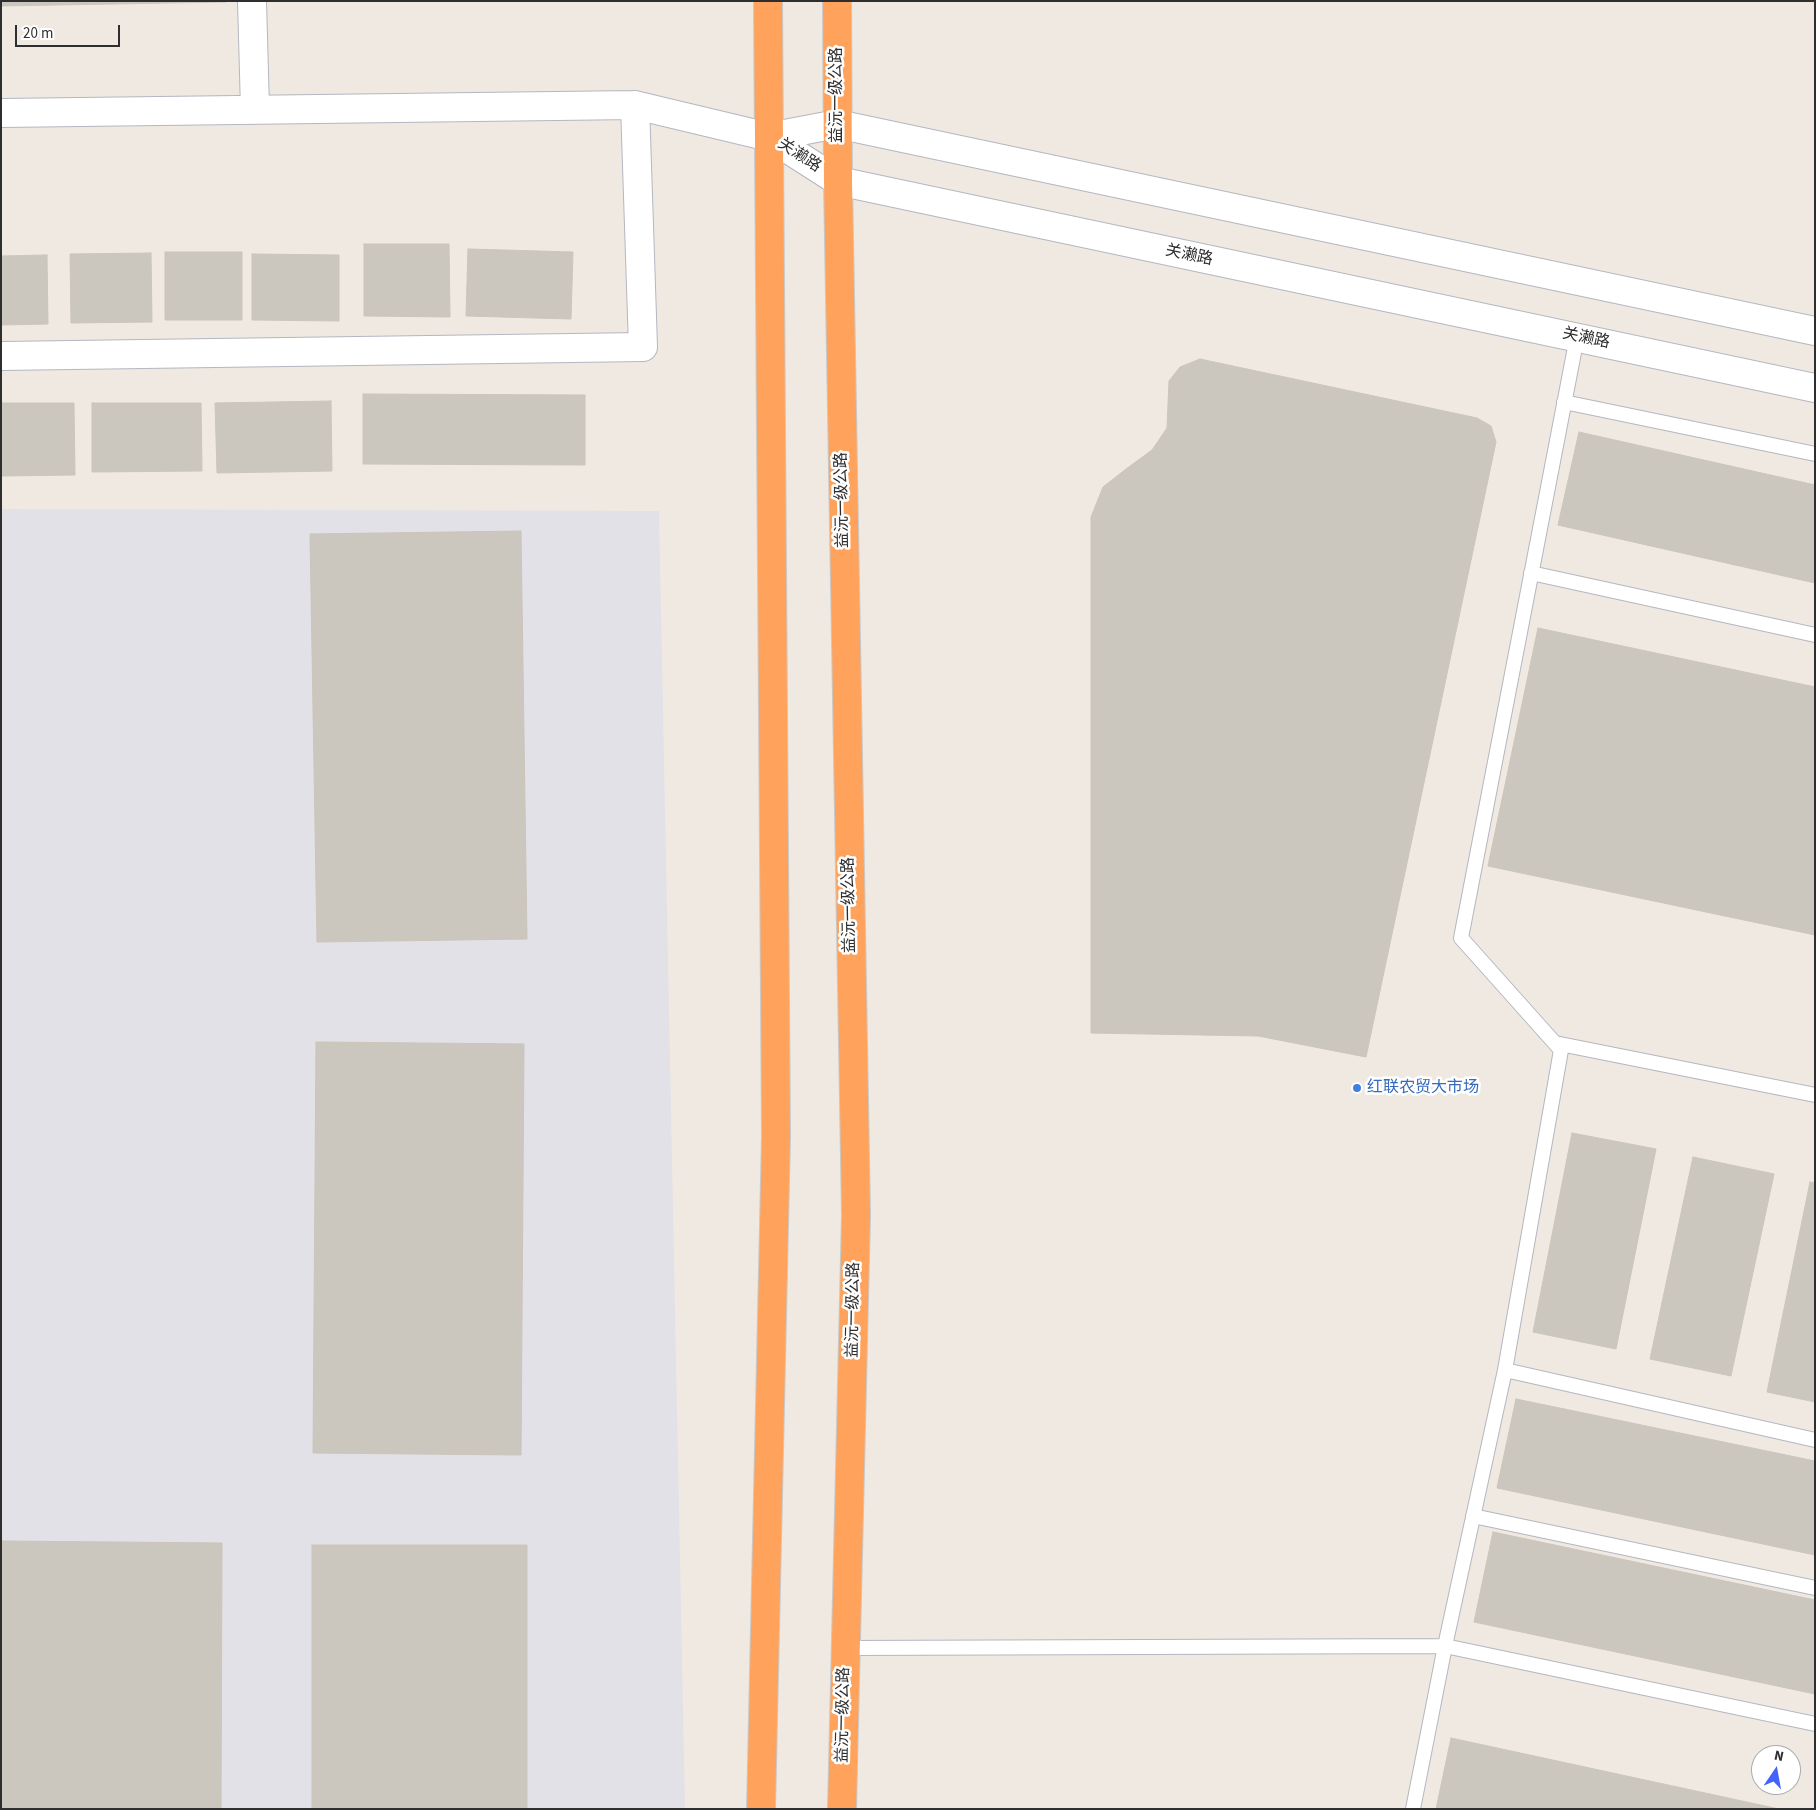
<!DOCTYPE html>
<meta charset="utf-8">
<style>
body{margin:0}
#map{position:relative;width:1816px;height:1810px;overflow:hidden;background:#efe9e1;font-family:"Source Sans 3",sans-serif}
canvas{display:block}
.frame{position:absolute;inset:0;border:2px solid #2e2e2e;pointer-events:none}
.north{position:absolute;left:1751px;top:1745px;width:50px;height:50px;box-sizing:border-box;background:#fff;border:1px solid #ababab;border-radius:50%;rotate:12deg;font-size:14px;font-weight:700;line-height:20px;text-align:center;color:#2e2e2e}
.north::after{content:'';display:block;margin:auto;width:18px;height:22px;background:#4264fb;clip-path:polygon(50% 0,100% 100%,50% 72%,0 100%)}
.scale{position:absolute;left:15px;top:25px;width:105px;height:22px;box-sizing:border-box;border:2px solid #2e2e2e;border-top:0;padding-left:6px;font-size:15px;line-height:18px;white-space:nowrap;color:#2e2e2e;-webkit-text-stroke:4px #fff;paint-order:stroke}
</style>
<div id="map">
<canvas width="1816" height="1810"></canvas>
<div class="frame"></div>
<div class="north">N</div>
<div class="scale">20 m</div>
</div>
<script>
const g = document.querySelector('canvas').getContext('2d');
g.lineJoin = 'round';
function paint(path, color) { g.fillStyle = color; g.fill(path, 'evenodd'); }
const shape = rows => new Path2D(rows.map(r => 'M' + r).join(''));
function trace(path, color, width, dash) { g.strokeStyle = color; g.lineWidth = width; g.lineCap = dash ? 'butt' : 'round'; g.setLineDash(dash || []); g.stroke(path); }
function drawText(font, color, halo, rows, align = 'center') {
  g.font = font + ' "Source Sans 3","Noto Sans SC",sans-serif'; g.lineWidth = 5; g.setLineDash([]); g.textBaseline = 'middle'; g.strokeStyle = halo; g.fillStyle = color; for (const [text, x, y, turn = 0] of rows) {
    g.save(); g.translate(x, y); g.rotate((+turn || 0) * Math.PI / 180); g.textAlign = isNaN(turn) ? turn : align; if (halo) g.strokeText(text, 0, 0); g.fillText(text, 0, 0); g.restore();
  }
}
paint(shape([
 [1,509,659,511,685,1809,1,1809]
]), '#e3e1e8');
const building = shape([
 [1,1,226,1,226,2,1,6,1,1],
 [364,244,449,244,450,317,364,316,364,244],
 [468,249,573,252,571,319,466,316,468,249],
 [165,252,242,252,242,320,165,320,165,252],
 [151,253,152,322,71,323,70,254,151,253],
 [252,254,339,255,339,321,252,320,252,254],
 [47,255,48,324,1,325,1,256,47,255],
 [1200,359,1477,418,1491,426,1496,442,1366,1057,1258,1036,1091,1033,1091,517,1103,487,1126,469,1152,450,1167,428,1169,381,1180,367,1200,359],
 [363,394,585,395,585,465,363,464,363,394],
 [331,401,332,471,217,473,215,403,331,401],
 [1,403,74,403,75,475,1,476,1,403],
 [92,403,201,403,202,471,92,472,92,403],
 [1579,432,1815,485,1815,583,1558,525,1579,432],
 [521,531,527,939,317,942,310,534,521,531],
 [1538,628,1815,687,1815,935,1488,866,1538,628],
 [316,1042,524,1044,521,1455,313,1453,316,1042],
 [1572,1133,1656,1149,1616,1349,1533,1332,1572,1133],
 [1693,1157,1774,1174,1731,1376,1650,1359,1693,1157],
 [1810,1182,1815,1183,1815,1402,1767,1392,1810,1182],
 [1516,1399,1815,1461,1815,1555,1497,1488,1516,1399],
 [1493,1532,1815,1600,1815,1694,1474,1622,1493,1532],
 [1,1541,222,1543,221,1809,1,1809,1,1541],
 [312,1545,527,1545,527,1809,312,1809,312,1545],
 [1451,1738,1779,1809,1436,1809,1451,1738]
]);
paint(building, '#cbc7bf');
trace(building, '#cbc5ba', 1);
const lane = shape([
 [1564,402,1815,454],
 [1531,573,1815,635],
 [1555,1043,1815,1095],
 [1505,1370,1561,1050,1461,938,1577,337],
 [1473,1516,1815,1588],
 [846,1648,1445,1646,1815,1724],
 [1413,1809,1445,1646,1505,1370,1815,1440]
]);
const street = shape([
 [252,1,255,109],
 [1,113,635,105],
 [1,356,643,347,635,105,769,137]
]);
const secondary = shape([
 [769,137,838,181,1815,388],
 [769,137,837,124,1815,331]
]);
const highway = shape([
 [837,1,838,181,856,1215,842,1809],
 [761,1809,776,1136,768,1]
]);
trace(lane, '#b4b7c1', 16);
trace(street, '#b4b7c1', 30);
trace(secondary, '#b4b7c1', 30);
trace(highway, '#c9c9c9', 30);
trace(lane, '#fff', 14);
trace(street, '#fff', 28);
trace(secondary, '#fff', 28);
trace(highway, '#ffa35c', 28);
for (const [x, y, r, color] of [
 [1357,1088,5,"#3f7fe0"]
]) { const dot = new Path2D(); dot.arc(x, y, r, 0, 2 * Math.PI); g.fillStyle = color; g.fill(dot); trace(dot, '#fff', 2); }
drawText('16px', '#2e2e2e', '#fff', [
 ["益沅一级公路",837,95,-90],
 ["关濑路",799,156,33],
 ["关濑路",1189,256,12],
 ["关濑路",1586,339,12],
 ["益沅一级公路",843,500,-91],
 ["益沅一级公路",850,905,-91],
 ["益沅一级公路",854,1310,-89],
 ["益沅一级公路",844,1715,-89]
]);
drawText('16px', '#366cbe', '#fff', [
 ["红联农贸大市场",1367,1088]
], 'left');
</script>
